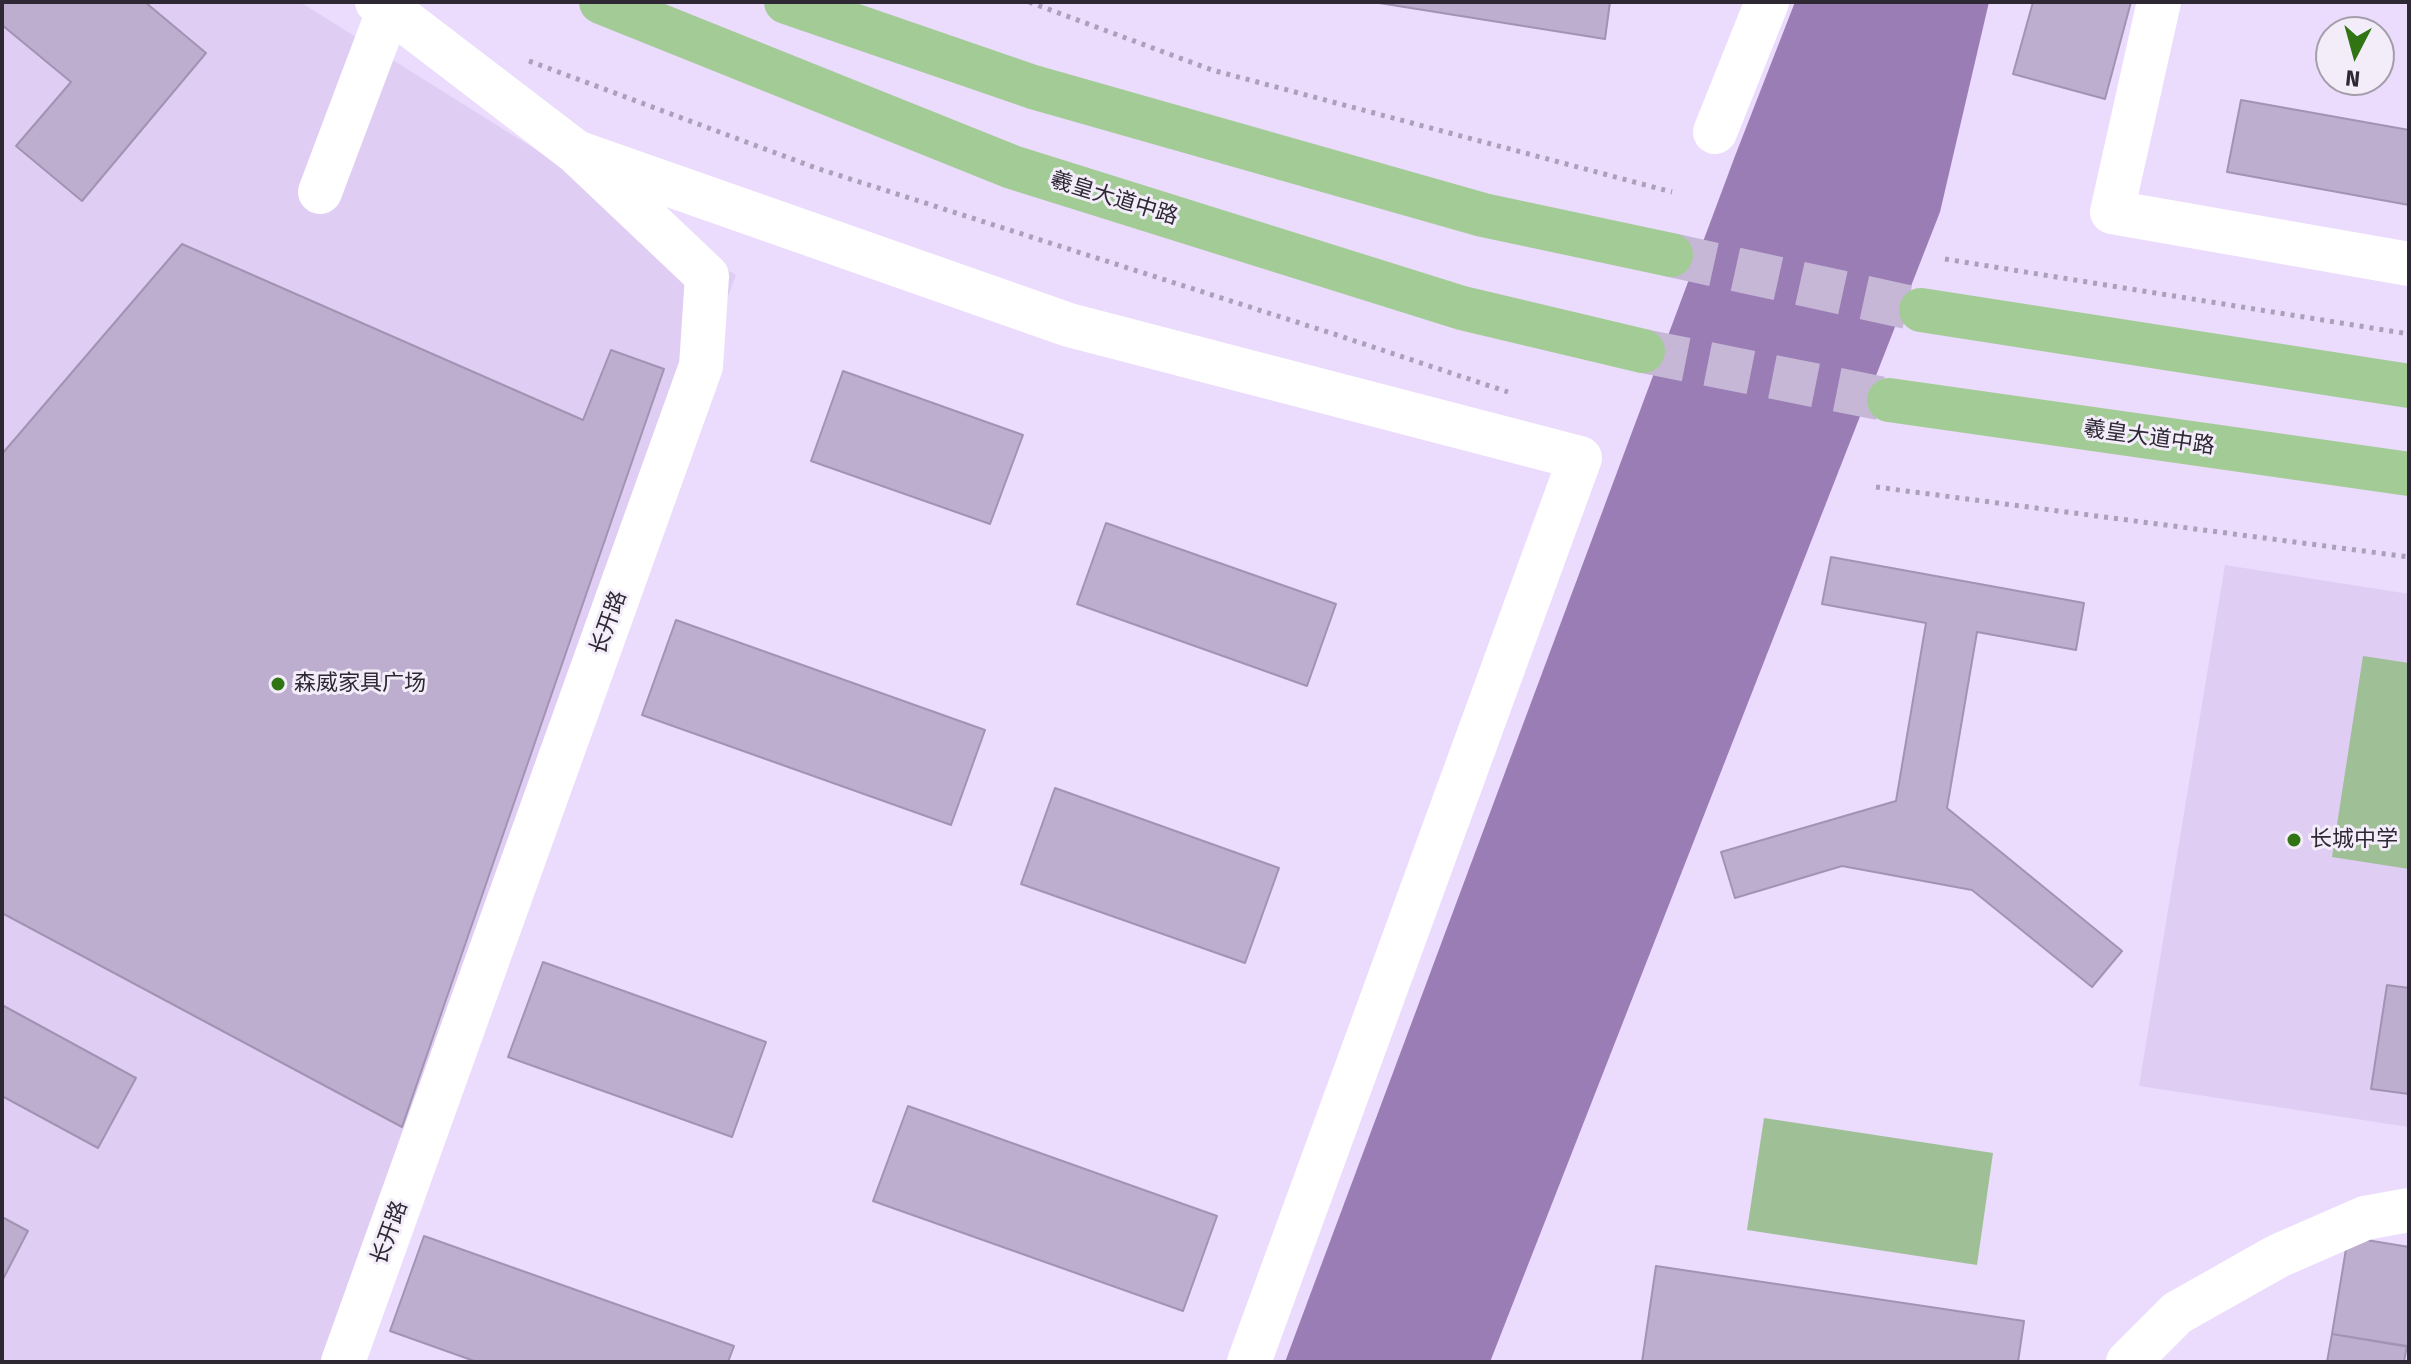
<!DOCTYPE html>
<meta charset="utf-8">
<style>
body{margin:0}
#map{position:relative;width:2411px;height:1364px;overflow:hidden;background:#ebdbfd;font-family:"Fira Sans",sans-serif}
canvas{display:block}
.frame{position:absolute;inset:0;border:4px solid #2e2834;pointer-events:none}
.north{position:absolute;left:2315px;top:16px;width:80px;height:80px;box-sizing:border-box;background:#f3edfa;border:2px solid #a49eab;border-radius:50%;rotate:186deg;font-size:22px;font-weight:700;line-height:32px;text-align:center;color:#2e2834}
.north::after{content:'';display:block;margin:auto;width:28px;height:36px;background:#307414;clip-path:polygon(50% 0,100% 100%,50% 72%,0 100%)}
</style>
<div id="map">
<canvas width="2411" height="1364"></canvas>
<div class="frame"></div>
<div class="north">N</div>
</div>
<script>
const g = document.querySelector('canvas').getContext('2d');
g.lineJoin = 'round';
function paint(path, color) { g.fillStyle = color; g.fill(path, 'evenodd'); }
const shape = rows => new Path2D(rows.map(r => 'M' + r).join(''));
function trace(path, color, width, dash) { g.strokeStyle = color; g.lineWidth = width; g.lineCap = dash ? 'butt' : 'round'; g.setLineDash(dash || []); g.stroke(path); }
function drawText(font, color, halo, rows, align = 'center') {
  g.font = font + ' "Fira Sans","Noto Sans SC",sans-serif'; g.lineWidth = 6; g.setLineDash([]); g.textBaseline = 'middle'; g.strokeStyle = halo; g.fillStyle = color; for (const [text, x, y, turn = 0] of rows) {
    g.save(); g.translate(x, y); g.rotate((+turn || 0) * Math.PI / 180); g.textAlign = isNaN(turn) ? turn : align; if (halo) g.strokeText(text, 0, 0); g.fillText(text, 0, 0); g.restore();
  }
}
paint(shape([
 [2,2,300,2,736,275,329,1362,2,1362],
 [2225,565,2409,594,2409,1127,2139,1086]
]), '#e0cdf4');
paint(shape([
 [2363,656,2409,663,2409,869,2332,857],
 [1764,1118,1993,1153,1977,1265,1747,1230]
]), '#9fbf96');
paint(shape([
 [1795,2,1989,2,1940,212,1490,1362,1285,1362,1735,156]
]), '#9b7db6');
const building = shape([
 [2,2,145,2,206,53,82,201,16,146,71,82,2,25,2,2],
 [1373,2,1610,2,1605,39,1373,2],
 [2033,2,2131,2,2105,99,2013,74,2033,2],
 [2241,100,2409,130,2409,205,2227,172,2241,100],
 [182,244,583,420,611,350,664,369,402,1127,2,913,2,454,182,244],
 [843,371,1023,435,990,524,811,461,843,371],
 [1106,523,1336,604,1307,686,1077,604,1106,523],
 [1831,557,2084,603,2076,650,1977,632,1947,808,2122,951,2092,987,1972,890,1842,866,1735,898,1721,852,1896,801,1926,623,1822,604,1831,557],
 [676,620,985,730,951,825,642,715,676,620],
 [1055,788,1279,868,1245,963,1021,884,1055,788],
 [543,962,766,1042,732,1137,508,1057,543,962],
 [2387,985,2409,988,2409,1094,2371,1089,2387,985],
 [2,1005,136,1078,98,1148,2,1096,2,1005],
 [908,1106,1217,1216,1183,1311,873,1201,908,1106],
 [2,1217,28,1231,2,1281,2,1217],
 [424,1236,734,1346,728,1362,477,1362,390,1331,424,1236],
 [2348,1237,2409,1247,2409,1347,2332,1334,2348,1237],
 [1656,1266,2024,1321,2018,1362,1642,1362,1656,1266],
 [2332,1334,2407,1346,2404,1362,2327,1362,2332,1334]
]);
paint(building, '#bdadce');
trace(building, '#a393b3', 2);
trace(shape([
 [1671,255,1921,310],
 [1643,351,1889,400]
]), '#c5b7d5', 44, [44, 22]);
trace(shape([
 [1029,2,1212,70,1672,192],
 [529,61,816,168,1337,335,1508,392],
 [1945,259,2409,334],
 [1876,487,2409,557]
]), '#ac9fba', 5, [4, 6]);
trace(shape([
 [2159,2,2112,212,2409,264],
 [1715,132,1767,2],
 [576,152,1069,325,1580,458,1249,1362],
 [320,192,389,9,377,2],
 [343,1362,701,366,707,276,576,152,389,9,392,2],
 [2128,1362,2177,1313,2278,1256,2365,1218,2409,1210]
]), '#fff', 44);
trace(shape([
 [601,2,1012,167,1462,308,1643,351],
 [786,2,1033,87,1483,215,1671,255],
 [1921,310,2409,386],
 [1889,400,2409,474]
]), '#a3cb96', 44);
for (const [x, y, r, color] of [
 [278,684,8,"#307414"],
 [2294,840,8,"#307414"]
]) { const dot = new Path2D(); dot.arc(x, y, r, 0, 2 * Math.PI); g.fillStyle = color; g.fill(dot); trace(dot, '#f3edfa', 3); }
drawText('22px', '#2e2834', '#f3edfa', [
 ["羲皇大道中路",1114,199,17],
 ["羲皇大道中路",2149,438,8],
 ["长开路",609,623,-70],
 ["长开路",390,1233,-70]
]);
drawText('22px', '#2e2834', '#f3edfa', [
 ["森威家具广场",294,684],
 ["长城中学",2310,840]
], 'left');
</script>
